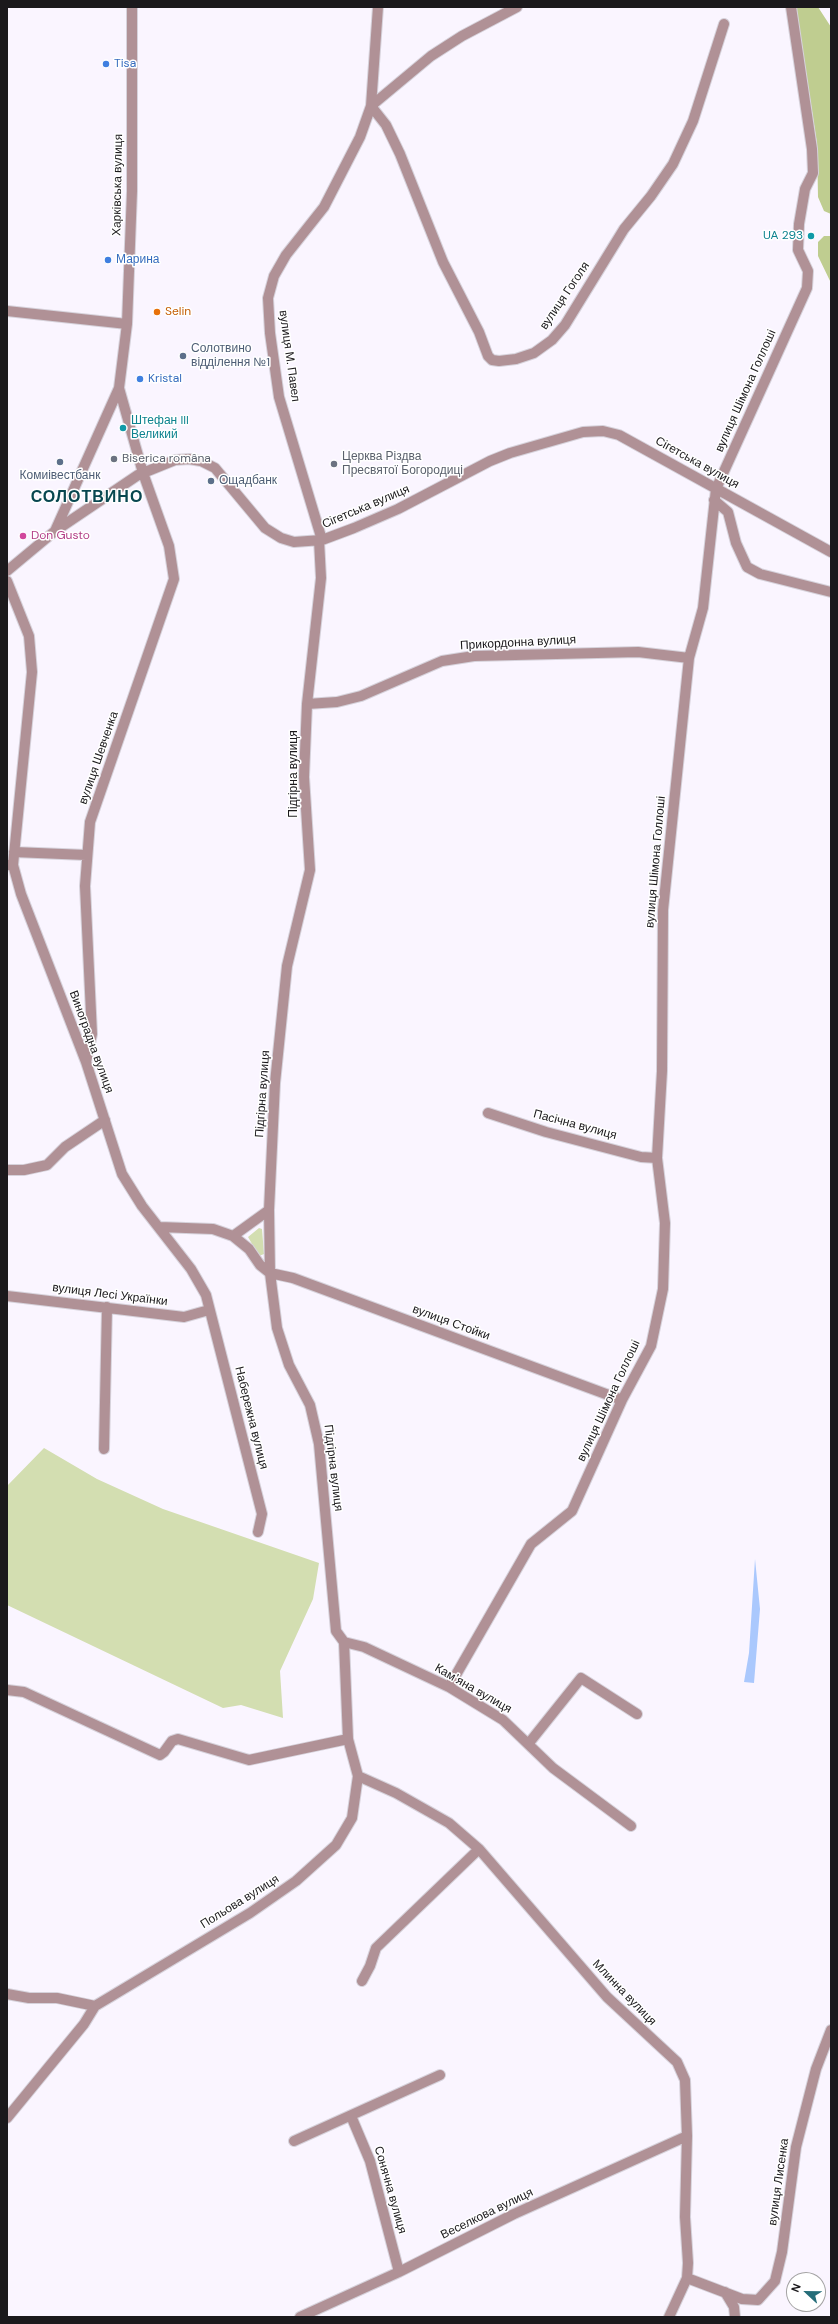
<!DOCTYPE html>
<meta charset="utf-8">
<style>
body{margin:0}
#map{position:relative;width:838px;height:2324px;overflow:hidden;background:#faf5ff;font-family:"DM Sans",sans-serif}
canvas{display:block}
.frame{position:absolute;inset:0;border:8px solid #1b191c;pointer-events:none}
.north{position:absolute;left:786px;top:2272px;width:40px;height:40px;box-sizing:border-box;background:#fff;border:1px solid #a4a3a4;border-radius:50%;rotate:292deg;font-size:11px;font-weight:700;line-height:16px;text-align:center;color:#1b191c}
.north::after{content:'';display:block;margin:auto;width:14px;height:18px;background:#256d79;clip-path:polygon(50% 0,100% 100%,50% 72%,0 100%)}
</style>
<div id="map">
<canvas width="838" height="2324"></canvas>
<div class="frame"></div>
<div class="north">N</div>
</div>
<script>
const g = document.querySelector('canvas').getContext('2d');
g.lineJoin = 'round';
function paint(path, color) { g.fillStyle = color; g.fill(path, 'evenodd'); }
const shape = rows => new Path2D(rows.map(r => 'M' + r).join(''));
function trace(path, color, width, dash) { g.strokeStyle = color; g.lineWidth = width; g.lineCap = dash ? 'butt' : 'round'; g.setLineDash(dash || []); g.stroke(path); }
function drawText(font, color, halo, rows, align = 'center') {
  g.font = font + ' "DM Sans",sans-serif'; g.lineWidth = 3; g.setLineDash([]); g.textBaseline = 'middle'; g.strokeStyle = halo; g.fillStyle = color; for (const [text, x, y, turn = 0] of rows) {
    g.save(); g.translate(x, y); g.rotate((+turn || 0) * Math.PI / 180); g.textAlign = isNaN(turn) ? turn : align; if (halo) g.strokeText(text, 0, 0); g.fillText(text, 0, 0); g.restore();
  }
}
paint(shape([
 [259,1228,262,1229,264,1254,259,1256,248,1237],
 [44,1448,97,1479,163,1509,319,1563,313,1599,280,1671,283,1718,241,1705,223,1708,7,1605,7,1486]
]), '#d3deb1');
paint(shape([
 [796,7,818,7,831,27,831,214,824,211,818,197,817,144],
 [824,236,831,236,831,283,818,256,818,242]
]), '#bfcd90');
paint(shape([
 [755,1559,760,1609,754,1683,744,1682,749,1653]
]), '#aac8fd');
const minor = shape([
 [517,7,462,36,431,56,371,106,386,125,400,154,443,262,479,332,488,356,492,360,499,361,516,359,534,353,552,340,565,325,624,229,651,196,673,164,693,121,724,24],
 [7,311,127,324],
 [714,500,728,512,736,543,747,567,760,574,831,592],
 [55,531,119,388,127,324,132,191,132,7],
 [319,540,321,578,307,704,304,777,310,870,287,966,275,1083,269,1210,270,1273,277,1328,289,1365,310,1405,319,1444,336,1631,344,1642],
 [322,540,279,397,270,333,268,298,274,276,286,255,324,207,360,137,371,106,378,7],
 [7,571,55,531,138,475,175,460,189,459,201,461,215,468,265,528,281,538,294,542,322,540,354,528,398,509,490,461,510,453,583,432,603,431,619,435,831,552],
 [7,581,29,636,32,672,13,865],
 [307,704,337,702,361,696,442,661,474,656,638,652,689,658],
 [14,852,86,855],
 [7,865,13,865,21,894,86,1062,122,1174,142,1206,191,1269,206,1295,262,1514,258,1532],
 [86,1062,92,1034,85,886,90,822,174,579,169,546,143,473,119,388],
 [488,1113,546,1132,641,1157,657,1158],
 [7,1170,24,1170,47,1165,65,1147,105,1120],
 [159,1227,213,1229,233,1236,249,1249,260,1265,270,1273,293,1278,622,1400],
 [233,1236,269,1210],
 [7,1296,184,1317,209,1310],
 [104,1449,107,1307],
 [344,1642,364,1647,449,1687,503,1720,553,1768,631,1826],
 [449,1687,531,1544,572,1511,622,1400,651,1346,663,1289,665,1223,657,1158,662,1071,663,910,689,658,703,608,716,489,807,288,808,271,798,250,799,224,805,189,813,173,812,149,791,7],
 [7,1690,24,1692,160,1755,164,1752,172,1741,178,1739,249,1760,348,1739],
 [529,1743,581,1678,637,1714],
 [358,1776,396,1793,449,1823,479,1849,607,1997,677,2062,685,2080,687,2136,685,2217,688,2263,687,2278,669,2317],
 [362,1981,370,1966,376,1948,479,1849],
 [7,1994,29,1998,57,1998,95,2006],
 [351,2116,370,2161,399,2272],
 [7,2118,84,2024,95,2006,250,1913,296,1881,336,1845,352,1818,358,1776,348,1739,344,1642],
 [294,2141,440,2075],
 [687,2278,742,2299,758,2300,775,2281,782,2252,796,2147,816,2069,831,2030],
 [725,2292,734,2307,735,2317],
 [300,2317,399,2272,514,2214,687,2136]
]);
trace(minor, '#d6d2db', 12);
trace(minor, '#b09196', 10);
for (const [x, y, r, color] of [
 [106,64,4,"#3f7fe0"],
 [811,236,4,"#0f9aa8"],
 [108,260,4,"#3f7fe0"],
 [157,312,4,"#e8710a"],
 [183,356,4,"#5c6f8a"],
 [140,379,4,"#3f7fe0"],
 [123,428,4,"#0f9aa8"],
 [114,459,4,"#6b7280"],
 [60,462,4,"#5c6f8a"],
 [334,464,4,"#6b7280"],
 [211,481,4,"#5c6f8a"],
 [23,536,4,"#d1479c"]
]) { const dot = new Path2D(); dot.arc(x, y, r, 0, 2 * Math.PI); g.fillStyle = color; g.fill(dot); trace(dot, '#fff', 1.5); }
drawText('12px', '#366cbe', '#fff', [
 ["Tisa",114,64],
 ["Марина",116,260],
 ["Kristal",148,379]
], 'left');
drawText('12px', '#1b191c', '#fff', [
 ["Харківська вулиця",118,185,-89],
 ["вулиця Гоголя",565,296,-56],
 ["вулиця М. Павел",289,356,82],
 ["вулиця Шімона Голлоші",746,391,-66],
 ["Сігетська вулиця",697,463,29],
 ["Сігетська вулиця",366,507,-23],
 ["Прикордонна вулиця",518,643,-3],
 ["вулиця Шевченка",99,758,-71],
 ["Підгірна вулиця",294,774,-90],
 ["вулиця Шімона Голлоші",656,862,-85],
 ["Виноградна вулиця",91,1042,70],
 ["Підгірна вулиця",263,1094,-86],
 ["Пасічна вулиця",575,1125,15],
 ["вулиця Лесі Українки",110,1295,7],
 ["вулиця Стойки",451,1323,20],
 ["вулиця Шімона Голлоші",609,1401,-65],
 ["Набережна вулиця",251,1418,76],
 ["Підгірна вулиця",333,1468,83],
 ["Камʼяна вулиця",473,1689,30],
 ["Польова вулиця",240,1902,-32],
 ["Млинна вулиця",624,1993,46],
 ["вулиця Лисенка",779,2182,-82],
 ["Сонячна вулиця",390,2190,74],
 ["Веселкова вулиця",487,2214,-26]
]);
drawText('12px', '#0d838f', '#fff', [
 ["UA 293",803,236],
 ["Штефан III",131,421,"left"],
 ["Великий",131,435,"left"]
], 'right');
drawText('12px', '#c56008', '#fff', [
 ["Selin",165,312]
], 'left');
drawText('12px', '#4e5e75', '#fff', [
 ["Солотвино",191,349],
 ["відділення №1",191,363],
 ["Комиівестбанк",60,476,"center"],
 ["Ощадбанк",219,481]
], 'left');
drawText('12px', '#5b616d', '#fff', [
 ["Церква Різдва",342,457],
 ["Пресвятої Богородиці",342,471],
 ["Biserica româna",122,459]
], 'left');
drawText('12px', '#b23c85', '#fff', [
 ["Don Gusto",31,536]
], 'left');
g.letterSpacing = '1px';
drawText('bold 16px', '#084750', '#fff', [
 ["СОЛОТВИНО",87,498]
]);
g.letterSpacing = '0px';
</script>
